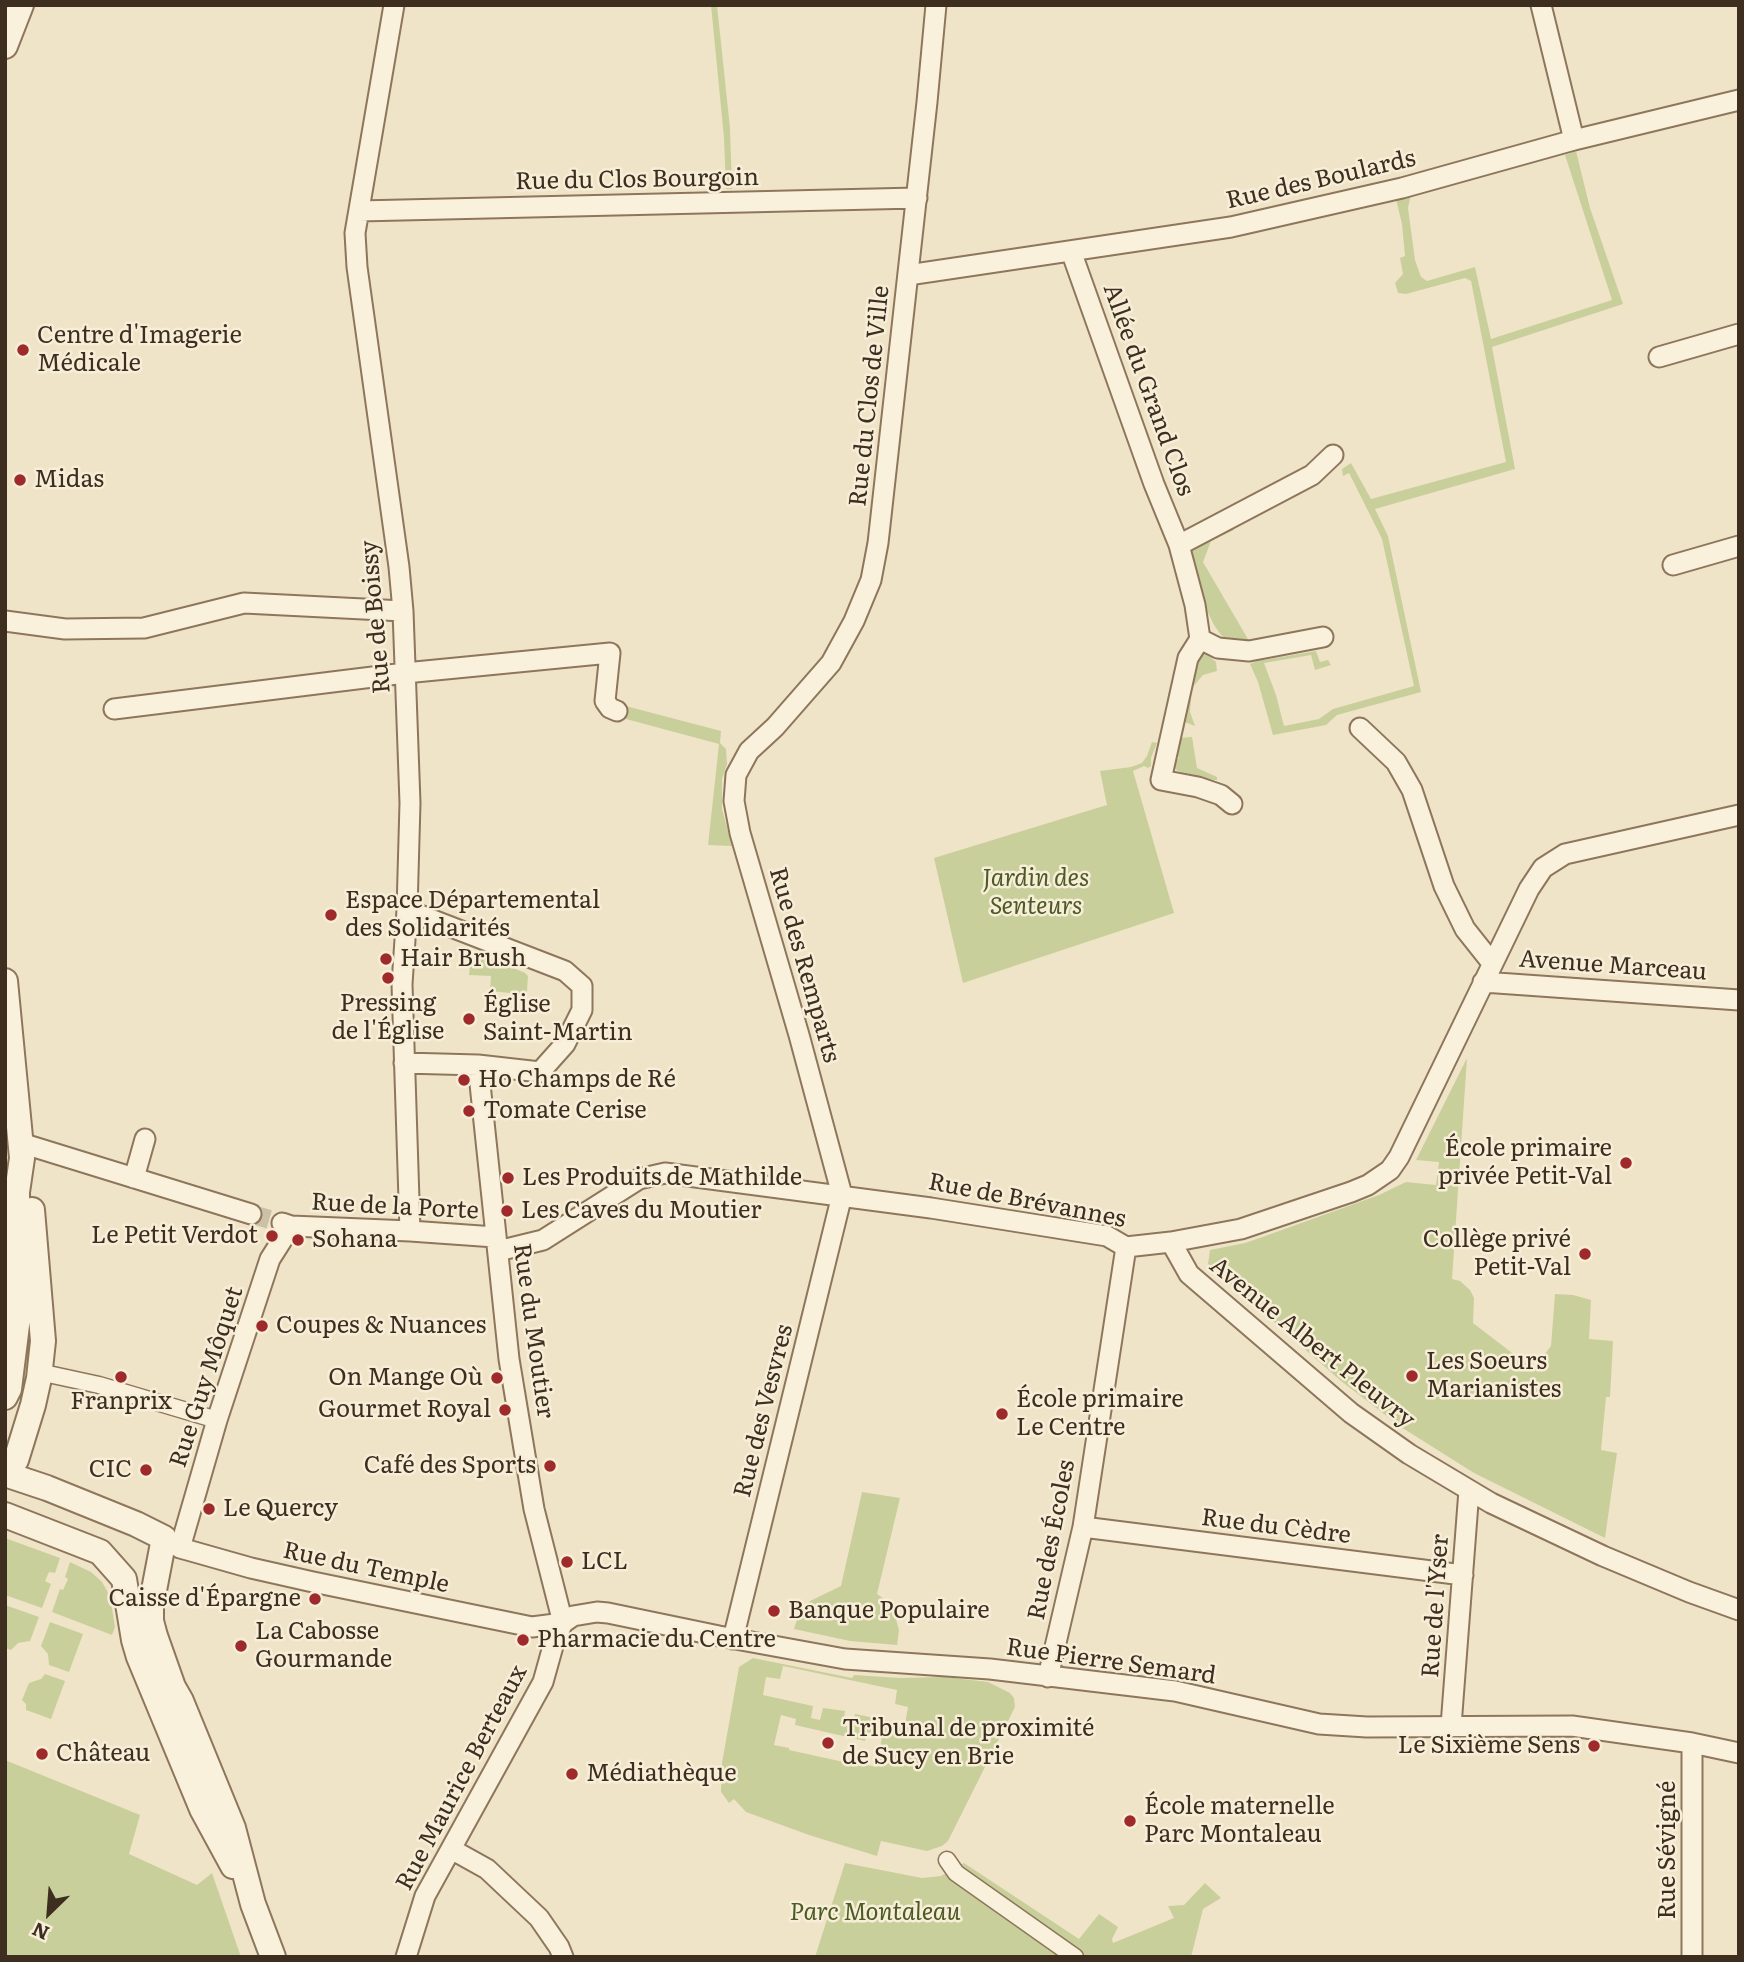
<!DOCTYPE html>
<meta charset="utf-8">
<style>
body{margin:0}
#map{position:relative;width:1744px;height:1962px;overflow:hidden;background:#f0e4c8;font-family:Literata,serif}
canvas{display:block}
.frame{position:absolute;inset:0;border:7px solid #3d2e20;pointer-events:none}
.north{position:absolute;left:14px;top:1878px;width:70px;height:70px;-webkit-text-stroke:5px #f7eed8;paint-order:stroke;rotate:205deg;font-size:19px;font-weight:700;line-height:28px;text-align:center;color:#3d2e20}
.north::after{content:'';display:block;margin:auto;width:24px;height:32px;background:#3d2e20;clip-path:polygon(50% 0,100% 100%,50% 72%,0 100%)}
</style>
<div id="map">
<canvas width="1744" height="1962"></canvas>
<div class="frame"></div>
<div class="north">N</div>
</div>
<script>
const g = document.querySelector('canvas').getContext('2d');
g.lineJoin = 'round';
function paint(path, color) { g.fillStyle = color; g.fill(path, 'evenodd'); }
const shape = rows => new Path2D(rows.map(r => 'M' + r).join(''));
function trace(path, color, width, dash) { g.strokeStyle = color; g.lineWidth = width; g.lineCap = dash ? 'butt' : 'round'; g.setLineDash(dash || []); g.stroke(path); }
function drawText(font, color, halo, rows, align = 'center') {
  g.font = font + ' Literata,serif'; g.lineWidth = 5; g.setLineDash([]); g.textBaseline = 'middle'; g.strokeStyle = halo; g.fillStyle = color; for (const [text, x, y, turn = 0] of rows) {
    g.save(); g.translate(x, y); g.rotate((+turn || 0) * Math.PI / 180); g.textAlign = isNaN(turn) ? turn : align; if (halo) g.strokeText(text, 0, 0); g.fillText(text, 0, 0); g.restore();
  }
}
paint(shape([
 [711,5,717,5,730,128,732,189,726,189,724,138],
 [1576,151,1590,208,1623,304,1492,347,1515,469,1375,509,1388,536,1421,692,1337,715,1326,725,1273,735,1258,682,1250,664,1257,661,1257,658,1262,657,1264,660,1316,651,1320,662,1328,660,1331,665,1315,670,1311,655,1264,663,1276,695,1284,726,1319,719,1333,709,1414,686,1382,539,1349,473,1343,476,1342,469,1351,463,1371,499,1506,462,1471,281,1465,278,1406,294,1398,293,1395,283,1403,274,1400,258,1405,256,1402,224,1396,199,1411,194,1408,208,1415,260,1421,277,1427,281,1475,267,1491,339,1612,300,1565,155],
 [1233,528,1234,530,1211,541,1203,562,1252,646,1229,642,1221,635,1214,625,1199,595,1190,553,1191,549],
 [1206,653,1216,662,1217,671,1203,675,1192,688,1190,712,1195,726,1182,721,1197,659,1198,660,1202,654],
 [622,705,721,731,720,743,726,749,727,764,722,779,722,809,732,846,708,845,719,744,626,719],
 [1192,737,1197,768,1217,777,1217,780,1214,780,1178,771,1173,767,1174,760,1179,758,1176,753,1178,738],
 [1152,742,1157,743,1151,758,1151,766,1148,768,1144,766,1133,771,1174,913,963,983,934,858,1107,805,1100,771,1131,767,1142,763,1147,756],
 [471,954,491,961,493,959,525,973,528,976,527,991,526,993,520,994,490,991,491,976,469,975],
 [1467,1058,1452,1279,1460,1281,1470,1290,1474,1298,1473,1323,1533,1369,1551,1346,1555,1294,1573,1295,1591,1300,1589,1339,1613,1341,1610,1397,1606,1397,1601,1450,1617,1453,1605,1538,1474,1473,1401,1427,1341,1381,1208,1264,1210,1250,1245,1243,1268,1235,1379,1195,1406,1182,1436,1185,1439,1162,1416,1160],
 [862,1492,900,1498,877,1594,887,1601,894,1612,899,1630,897,1645,850,1641,794,1629,798,1616,810,1601,841,1586],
 [5,1538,60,1558,55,1573,49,1572,45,1581,51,1584,42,1608,5,1595],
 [70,1562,91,1572,102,1582,110,1596,115,1627,112,1635,52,1612,60,1589,63,1590,68,1579,65,1577],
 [5,1605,39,1617,30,1641,18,1643,11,1650,5,1648],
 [50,1622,83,1634,69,1672,49,1665,48,1654,41,1646],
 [753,1658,852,1678,854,1675,900,1678,946,1677,988,1682,1010,1693,1014,1698,1015,1707,948,1841,942,1846,927,1851,881,1841,877,1856,809,1835,746,1812,734,1799,729,1803,721,1792,722,1763,739,1667],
 [783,1666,897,1690,895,1704,908,1707,905,1724,855,1714,852,1727,843,1725,845,1711,823,1708,820,1720,811,1718,813,1706,763,1695,766,1677,780,1679],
 [781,1715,796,1719,795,1725,865,1741,867,1733,882,1737,876,1767,863,1764,862,1766,789,1750,789,1748,774,1745],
 [45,1674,65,1681,51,1719,26,1710,26,1704,22,1700,29,1683,41,1679],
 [5,1760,140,1815,129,1854,197,1885,212,1873,241,1957,5,1957],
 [845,1863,922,1878,941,1876,964,1863,1079,1939,1099,1914,1118,1927,1112,1939,1113,1943,1174,1918,1168,1906,1184,1905,1205,1883,1221,1898,1203,1909,1191,1957,815,1957]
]), '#c9cf9b');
trace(shape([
 [251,1214,282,1223]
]), '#ccc0a6', 19, [19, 10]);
const pedestrian = shape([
 [39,1372,99,1385,217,1420],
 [947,1860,956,1873,1075,1957]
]);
const minor = shape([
 [394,5,355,233,357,267,399,567,403,611,410,803,407,910,402,984,410,1231],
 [1541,5,1574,140],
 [359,211,917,198],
 [1071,251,1154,484,1179,545,1195,605,1200,639,1188,658,1161,780,1198,787,1221,795,1232,804],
 [908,275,1231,227,1402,188,1574,140,1739,100],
 [1659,357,1739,334],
 [1179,545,1312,475,1333,455],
 [1673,565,1739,546],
 [5,621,65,629,144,628,244,603,403,611],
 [1200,639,1218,648,1249,651,1323,637],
 [114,709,405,673,610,653,605,701,610,708,617,711],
 [1360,728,1396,762,1412,790,1444,886,1465,929,1492,963],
 [1483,982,1739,1000],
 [404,1063,478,1065,540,1072,565,1044,582,1010,582,986,565,971,407,910],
 [478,1065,509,1359,534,1509,563,1623],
 [21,1143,251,1214],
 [134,1178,145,1139],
 [282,1223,291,1226,410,1231,495,1237],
 [1171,1242,1189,1274,1351,1413,1409,1454,1491,1503,1603,1556,1689,1592,1739,1610],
 [498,1251,543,1240,639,1179,665,1173,931,1208,1107,1236,1126,1247,1171,1242,1241,1229,1351,1192,1368,1185,1390,1170,1399,1157,1529,889,1543,868,1565,854,1739,815],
 [1083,1527,1463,1575],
 [164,1538,180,1548,191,1551,251,1568,313,1582,532,1627,563,1623],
 [180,1548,217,1420,270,1259,291,1226],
 [733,1639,842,1195,799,1035,740,833,734,801,736,775,749,751,775,727,831,663,854,621,871,580,878,543,927,102,936,5],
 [1048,1677,1083,1527,1126,1247],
 [1451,1726,1469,1490],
 [451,1849,487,1869,539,1918,559,1947,563,1957],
 [406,1957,425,1896,543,1682,555,1639,563,1623,573,1616,597,1612,608,1613,719,1636,845,1659,990,1669,1175,1691,1319,1724,1367,1727,1572,1726,1692,1743,1739,1753],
 [1692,1957,1692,1743]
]);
const tertiary = shape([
 [5,46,21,5],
 [5,981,22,1158,17,1192,18,1317,9,1389,5,1397],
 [5,1474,47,1488,136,1524,164,1538,151,1606,151,1621,155,1636,173,1687,181,1701,233,1828,253,1904,273,1957],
 [5,1475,16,1460,33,1405,39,1378,43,1341,32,1210],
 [5,1515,100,1552,124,1579,134,1640,139,1657,202,1809,233,1866]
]);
trace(pedestrian, '#8d765c', 19);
trace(minor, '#8d765c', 23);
trace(tertiary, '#8d765c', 28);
trace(pedestrian, '#faf1dc', 16);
trace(minor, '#faf1dc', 19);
trace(tertiary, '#faf1dc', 24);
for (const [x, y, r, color] of [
 [23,350,7,"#9e2a2b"],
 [20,480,7,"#9e2a2b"],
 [331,915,7,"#9e2a2b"],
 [386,959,7,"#9e2a2b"],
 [388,978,7,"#9e2a2b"],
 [469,1019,7,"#9e2a2b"],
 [464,1080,7,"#9e2a2b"],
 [469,1111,7,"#9e2a2b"],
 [1626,1163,7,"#9e2a2b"],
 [508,1178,7,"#9e2a2b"],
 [507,1211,7,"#9e2a2b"],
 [272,1236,7,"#9e2a2b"],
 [298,1240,7,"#9e2a2b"],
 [1585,1254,7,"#9e2a2b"],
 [262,1326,7,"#9e2a2b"],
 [1412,1376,7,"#9e2a2b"],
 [121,1377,7,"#9e2a2b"],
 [497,1378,7,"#9e2a2b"],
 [505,1410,7,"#9e2a2b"],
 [1002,1414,7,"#9e2a2b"],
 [550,1466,7,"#9e2a2b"],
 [146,1470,7,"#9e2a2b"],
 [209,1509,7,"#9e2a2b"],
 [567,1562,7,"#9e2a2b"],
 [315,1599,7,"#9e2a2b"],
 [774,1611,7,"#9e2a2b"],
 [523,1640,7,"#9e2a2b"],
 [241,1646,7,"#9e2a2b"],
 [828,1743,7,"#9e2a2b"],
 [1594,1746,7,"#9e2a2b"],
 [42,1754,7,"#9e2a2b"],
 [572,1774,7,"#9e2a2b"],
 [1130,1821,7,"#9e2a2b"]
]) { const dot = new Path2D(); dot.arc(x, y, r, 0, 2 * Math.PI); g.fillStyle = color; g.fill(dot); trace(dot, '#f7eed8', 2.5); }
drawText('24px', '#3d2e20', '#f7eed8', [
 ["Rue du Clos Bourgoin",637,180,-1],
 ["Rue des Boulards",1321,180,-13],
 ["Allée du Grand Clos",1148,390,70],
 ["Rue du Clos de Ville",870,396,-84],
 ["Rue de Boissy",376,617,-95],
 ["Rue des Remparts",804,965,74],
 ["Avenue Marceau",1613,966,4],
 ["Rue de Brévannes",1027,1201,11],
 ["Rue de la Porte",395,1207,3],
 ["Rue du Moutier",533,1331,82],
 ["Avenue Albert Pleuvry",1312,1343,39],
 ["Rue Guy Môquet",207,1377,-72],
 ["Rue des Vesvres",764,1411,-76],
 ["Rue du Cèdre",1276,1527,7],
 ["Rue des Écoles",1052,1540,-79],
 ["Rue du Temple",366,1568,12],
 ["Rue de l'Yser",1436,1606,-86],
 ["Rue Pierre Semard",1111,1662,8],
 ["Rue Maurice Berteaux",462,1778,-62],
 ["Rue Sévigné",1668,1850,-90]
]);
drawText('24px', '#3d2e20', '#f7eed8', [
 ["Centre d'Imagerie",37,336],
 ["Médicale",37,364],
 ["Midas",34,480],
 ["Espace Départemental",345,901],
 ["des Solidarités",345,929],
 ["Hair Brush",400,959],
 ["Pressing",388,1004,"center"],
 ["de l'Église",388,1032,"center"],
 ["Église",483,1005],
 ["Saint-Martin",483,1033],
 ["Ho Champs de Ré",478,1080],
 ["Tomate Cerise",483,1111],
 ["École primaire",1612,1149,"right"],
 ["privée Petit-Val",1612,1177,"right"],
 ["Les Produits de Mathilde",522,1178],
 ["Les Caves du Moutier",521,1211],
 ["Le Petit Verdot",258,1236,"right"],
 ["Sohana",312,1240],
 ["Collège privé",1571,1240,"right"],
 ["Petit-Val",1571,1268,"right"],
 ["Coupes & Nuances",276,1326],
 ["Les Soeurs",1426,1362],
 ["Marianistes",1426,1390],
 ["On Mange Où",483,1378,"right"],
 ["École primaire",1016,1400],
 ["Le Centre",1016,1428],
 ["Franprix",121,1402,"center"],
 ["Gourmet Royal",491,1410,"right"],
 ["Café des Sports",536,1466,"right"],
 ["CIC",132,1470,"right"],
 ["Le Quercy",223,1509],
 ["LCL",581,1562],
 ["Caisse d'Épargne",301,1599,"right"],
 ["Banque Populaire",788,1611],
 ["La Cabosse",255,1632],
 ["Gourmande",255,1660],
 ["Pharmacie du Centre",537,1640],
 ["Tribunal de proximité",842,1729],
 ["de Sucy en Brie",842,1757],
 ["Le Sixième Sens",1580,1746,"right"],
 ["Château",56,1754],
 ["Médiathèque",586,1774],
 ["École maternelle",1144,1807],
 ["Parc Montaleau",1144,1835]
], 'left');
drawText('italic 24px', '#4d5a26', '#f7eed8', [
 ["Jardin des",1036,879],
 ["Senteurs",1036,907],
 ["Parc Montaleau",875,1913]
]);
</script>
